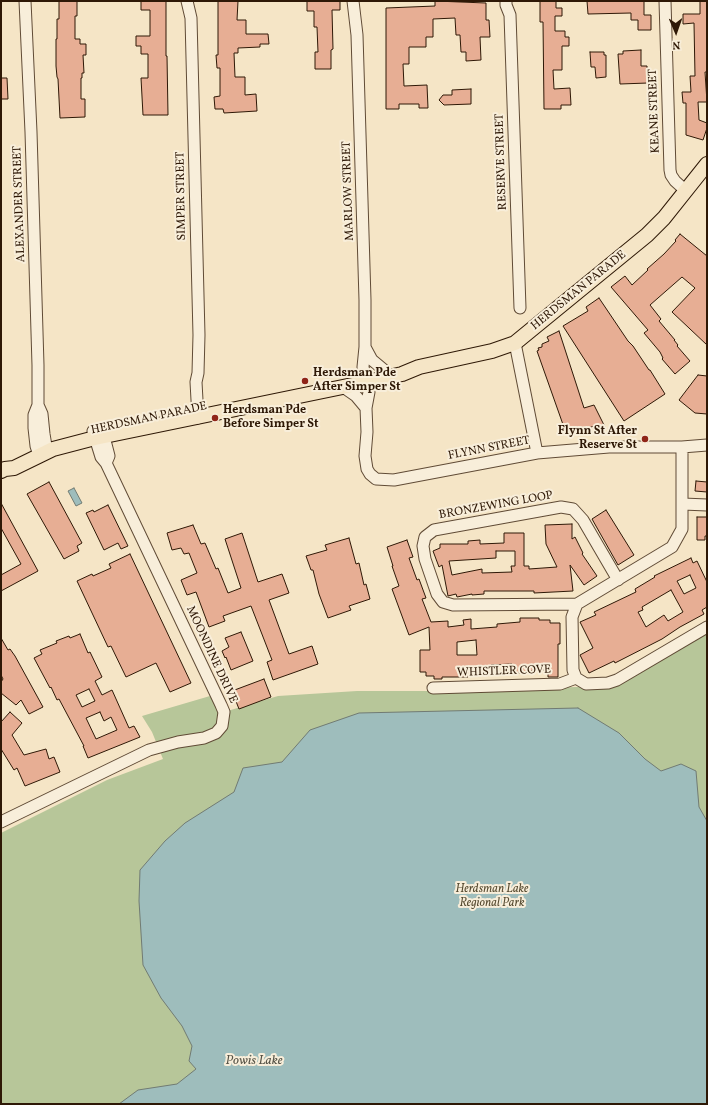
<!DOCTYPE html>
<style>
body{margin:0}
#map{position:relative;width:708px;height:1105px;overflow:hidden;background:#f5e5c6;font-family:Vollkorn,serif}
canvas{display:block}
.frame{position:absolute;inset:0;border:2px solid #2e1806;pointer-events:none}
.north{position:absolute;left:656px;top:12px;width:40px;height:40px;-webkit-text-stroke:3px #f8eeda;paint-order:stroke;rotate:178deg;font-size:11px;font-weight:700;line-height:16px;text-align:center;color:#2e1806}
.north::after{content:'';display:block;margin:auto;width:14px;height:18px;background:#2e1806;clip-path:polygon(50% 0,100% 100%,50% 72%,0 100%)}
</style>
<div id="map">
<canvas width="708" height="1105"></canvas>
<div class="frame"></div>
<div class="north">N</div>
</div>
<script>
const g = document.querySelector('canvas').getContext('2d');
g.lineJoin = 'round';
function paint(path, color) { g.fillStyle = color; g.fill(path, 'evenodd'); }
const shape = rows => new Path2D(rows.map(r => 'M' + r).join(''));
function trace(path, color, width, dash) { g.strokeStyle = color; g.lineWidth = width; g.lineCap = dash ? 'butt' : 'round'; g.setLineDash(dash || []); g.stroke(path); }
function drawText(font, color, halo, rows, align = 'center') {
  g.font = font + ' Vollkorn,serif'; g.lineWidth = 4; g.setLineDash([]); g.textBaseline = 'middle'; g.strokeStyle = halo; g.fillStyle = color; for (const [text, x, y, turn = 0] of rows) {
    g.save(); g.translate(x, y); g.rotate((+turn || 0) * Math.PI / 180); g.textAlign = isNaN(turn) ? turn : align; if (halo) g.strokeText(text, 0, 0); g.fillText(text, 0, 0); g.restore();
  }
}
paint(shape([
 [707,634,707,1104,1,1104,1,833,107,780,163,759,152,732,142,716,210,696,224,712,278,696,357,691,428,691,613,686]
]), '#b7c699');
const water = shape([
 [74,488,82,503,76,506,68,491,74,488],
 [578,708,619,733,645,759,661,771,681,764,696,771,699,807,707,821,707,1104,119,1104,138,1090,177,1084,196,1069,189,1061,192,1046,182,1026,161,998,143,965,139,901,140,870,165,841,185,823,234,792,243,768,282,762,310,730,359,713,578,708]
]);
paint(water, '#9ebdbc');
trace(water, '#717b73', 1);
const building = shape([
 [59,1,77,1,77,16,75,16,75,39,80,39,80,44,86,44,86,55,83,55,84,73,82,73,82,78,81,78,81,99,85,99,85,117,60,118,58,79,57,77,56,66,56,39,57,39,57,19,59,19,59,1],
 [141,1,166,1,166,56,167,56,168,115,143,115,141,78,148,78,148,54,141,54,141,46,136,46,136,36,150,36,150,10,141,10,141,1],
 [218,1,238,1,237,20,246,20,246,34,268,34,269,44,260,44,260,47,238,48,238,53,234,53,235,77,245,77,245,95,256,94,257,111,224,113,223,109,215,109,214,97,220,96,220,68,217,68,216,55,218,55,218,1],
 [307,1,340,1,340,10,332,10,333,49,331,50,331,69,315,69,315,52,318,52,317,27,314,27,314,11,307,11,307,1],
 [435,1,486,3,486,20,489,20,490,37,480,37,481,60,466,61,466,52,461,52,460,35,456,35,455,18,433,19,433,37,426,37,426,47,409,47,409,64,403,64,404,86,427,85,428,108,419,108,419,104,399,104,399,109,386,109,386,8,435,6,435,1],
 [540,1,556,1,556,8,562,8,562,16,555,16,555,31,565,31,565,37,569,37,569,46,562,46,562,70,553,70,554,89,570,88,571,105,561,105,561,109,544,109,543,22,540,22,540,1],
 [587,1,644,1,644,15,651,15,651,30,638,30,638,20,631,20,631,13,588,14,587,1],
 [700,1,707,1,707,72,705,72,707,102,698,102,699,120,707,123,707,128,703,140,686,135,686,103,683,103,682,92,691,92,690,76,695,76,694,23,683,24,683,14,700,14,700,1],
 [641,50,641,66,647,66,648,83,620,84,618,54,623,54,623,51,641,50],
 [590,52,604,52,604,55,606,55,606,77,596,78,595,67,591,67,590,52],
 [1,78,7,78,8,99,1,99,1,78],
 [471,89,471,104,444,105,439,100,443,95,452,95,452,90,471,89],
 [680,234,707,256,707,345,672,312,695,288,682,277,650,305,661,319,659,321,675,340,674,340,678,345,677,346,690,361,675,374,662,359,663,358,660,352,644,333,648,330,611,287,625,276,632,285,648,270,647,269,664,254,676,241,675,240,680,234],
 [599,298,628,341,633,346,649,370,650,370,665,394,624,421,563,326,588,311,586,307,599,298],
 [559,331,584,408,594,405,605,427,599,430,598,429,595,430,594,426,572,434,571,431,566,433,537,351,539,350,538,348,542,347,542,344,549,341,547,337,559,331],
 [698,375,707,376,707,414,695,413,679,400,698,375],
 [696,481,707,482,707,492,695,491,696,481],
 [49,482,82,543,77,546,79,551,64,559,27,494,49,482],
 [1,503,38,571,1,591,1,575,21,564,1,528,1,503],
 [108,505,128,546,121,549,118,543,104,550,86,513,93,510,94,512,108,505],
 [606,510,634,555,618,565,592,519,606,510],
 [697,517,707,517,707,536,705,536,705,540,697,540,697,517],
 [572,524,572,539,575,537,583,553,582,554,597,576,584,585,570,565,573,591,534,593,534,591,484,591,484,594,472,595,472,594,457,597,456,594,448,596,442,565,439,567,433,551,440,548,440,544,468,544,468,541,480,540,480,544,504,543,504,533,524,533,524,566,529,566,529,569,557,567,546,544,545,525,572,524],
 [496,551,515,551,515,566,511,566,512,572,482,573,482,569,452,575,449,561,496,558,496,551],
 [193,525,201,544,205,543,216,569,218,568,228,593,241,588,225,539,242,533,258,582,282,574,289,593,269,600,289,654,312,646,318,664,273,680,267,662,272,660,251,606,223,616,225,621,209,627,196,592,187,595,181,580,197,573,189,553,184,554,181,548,172,550,167,533,193,525],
 [349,538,356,564,359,563,364,585,366,584,370,599,349,606,351,610,328,618,319,594,313,570,311,570,306,556,327,550,325,545,349,538],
 [407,540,413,557,409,558,417,580,419,579,426,598,422,599,431,622,448,621,448,627,464,625,463,620,471,619,471,629,497,627,497,624,520,622,520,618,539,618,539,620,550,620,550,623,560,623,560,644,558,644,558,677,548,677,548,670,532,670,532,673,512,673,512,664,491,665,491,668,485,668,485,675,468,675,468,677,442,677,442,679,434,679,434,676,426,676,426,672,420,672,420,650,430,650,429,627,409,635,392,589,399,586,392,566,393,566,387,547,407,540],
 [476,640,477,655,457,655,457,642,476,640],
 [130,554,191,683,170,692,156,663,126,677,111,646,108,647,77,581,92,574,93,576,111,568,109,564,130,554],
 [691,558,693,563,697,561,707,582,707,607,702,610,704,614,680,627,662,639,615,663,614,661,589,673,580,655,593,648,580,622,596,615,594,612,636,592,635,589,655,577,654,576,691,558],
 [690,575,696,588,684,594,677,581,690,575],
 [671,590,683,612,668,621,664,615,646,627,638,612,643,610,642,607,671,590],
 [241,632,253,661,231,670,226,657,225,658,222,651,229,647,225,638,241,632],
 [80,634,88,653,90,652,102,677,95,681,102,695,112,690,129,728,134,726,140,737,88,758,83,746,84,746,59,699,57,700,51,687,50,688,34,658,42,654,40,650,57,643,56,641,69,636,70,638,80,634],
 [89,689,95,701,82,707,76,695,89,689],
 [100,712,104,721,111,717,117,730,96,739,86,718,100,712],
 [1,638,8,650,10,649,15,656,43,707,29,714,21,700,16,705,1,693,1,682,3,679,1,675,1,638],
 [264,679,271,697,239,709,232,691,264,679],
 [10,712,22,723,12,735,24,755,46,749,49,759,54,757,60,772,25,786,17,768,14,770,1,749,1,722,10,712]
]);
paint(building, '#e7ae94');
trace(building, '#2e1806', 1);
const minor = shape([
 [25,1,31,132,38,365,38,405,34,415,34,428,36,446,39,455],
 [187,1,191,18,199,335,198,373,196,382,198,418],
 [353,1,357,35,365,300,365,347,363,367,369,392,366,408,367,432,365,456,367,469,370,474,376,479,394,480,537,453,609,447,682,447,707,445],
 [506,1,506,5,510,15,520,308],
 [665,1,670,170,671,175,675,181,686,191],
 [515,343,537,453],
 [365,347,372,360,384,370],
 [343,387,356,396,366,408],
 [38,405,42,414,44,434,47,452],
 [102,429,109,456,106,463],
 [682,447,682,529,672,547,577,604,572,617,573,670,576,678,586,684,608,683,617,680,707,627],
 [683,504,707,505],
 [577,604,453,605,443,602,437,594,425,559,423,546,425,537,434,530,561,507,573,509,583,520,618,580],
 [433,688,560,684,576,678],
 [1,822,149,750,178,742,204,738,216,733,222,726,224,712,221,705,106,463,101,457,93,431]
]);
const major = shape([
 [1,471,5,469,14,468,53,449,95,438,367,382,402,374,419,367,492,351,515,343,647,235,664,218,707,164]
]);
trace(minor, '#604b36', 13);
trace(major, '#2e1806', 16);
trace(minor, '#f8eeda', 11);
trace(major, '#f5e5c6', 14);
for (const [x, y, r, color] of [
 [305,381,4,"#8f2418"],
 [215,418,4,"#8f2418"],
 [645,439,4,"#8f2418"]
]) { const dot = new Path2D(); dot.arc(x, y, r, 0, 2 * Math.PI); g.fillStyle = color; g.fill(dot); trace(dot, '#f8eeda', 1.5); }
drawText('12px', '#2e1806', '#f8eeda', [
 ["KEANE STREET",655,111,-92],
 ["RESERVE STREET",502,162,-92],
 ["MARLOW STREET",349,191,-92],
 ["SIMPER STREET",182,196,-91],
 ["ALEXANDER STREET",20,204,-92],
 ["HERDSMAN PARADE",579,291,-39],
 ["HERDSMAN PARADE",149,419,-12],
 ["FLYNN STREET",489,449,-11],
 ["BRONZEWING LOOP",496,506,-10],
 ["MOONDINE DRIVE",211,655,65],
 ["WHISTLER COVE",504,672,-2]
]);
drawText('bold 12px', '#2e1806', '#f8eeda', [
 ["Herdsman Pde",313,374],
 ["After Simper St",313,388],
 ["Herdsman Pde",223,411],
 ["Before Simper St",223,425],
 ["Flynn St After",637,432,"right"],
 ["Reserve St",637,446,"right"]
], 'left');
drawText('italic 12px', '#574c32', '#f8eeda', [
 ["Herdsman Lake",492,890],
 ["Regional Park",492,904]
]);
drawText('italic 13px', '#555246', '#f8eeda', [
 ["Powis Lake",254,1062]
]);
</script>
